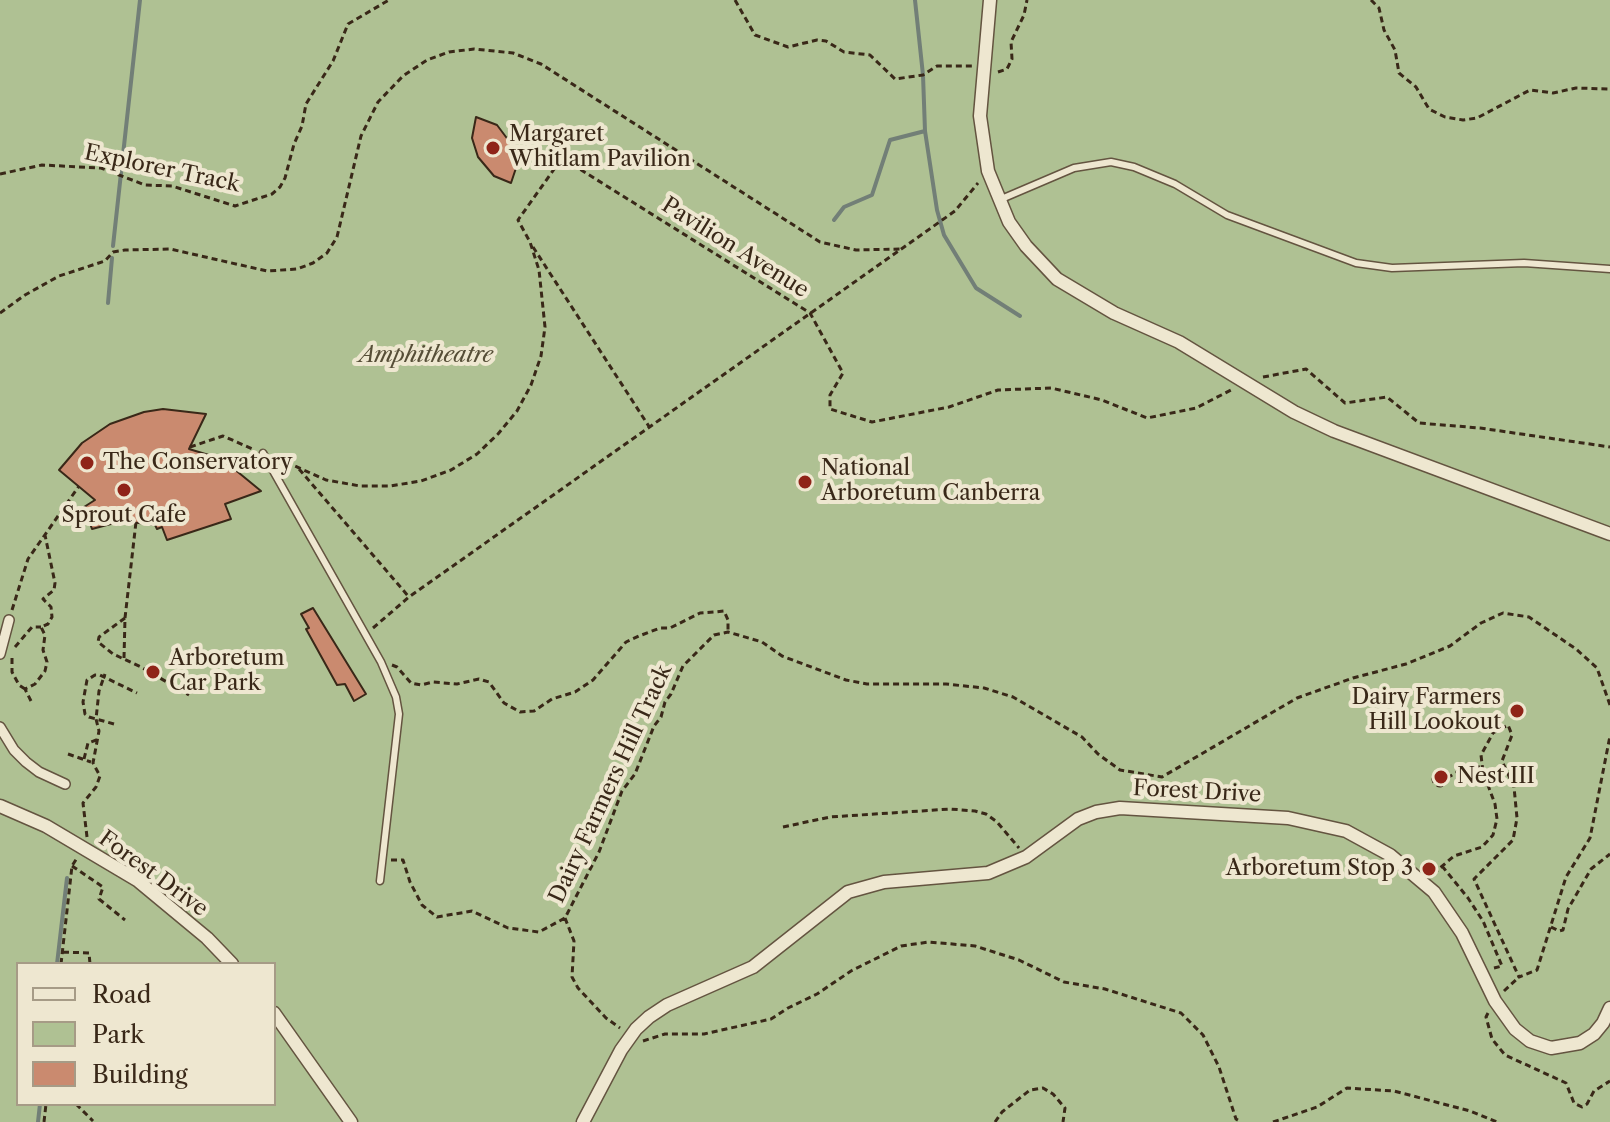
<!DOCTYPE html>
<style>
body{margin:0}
#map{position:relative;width:1610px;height:1122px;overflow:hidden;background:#e5dab7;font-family:"Libre Caslon Text",serif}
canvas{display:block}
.legend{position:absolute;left:16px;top:962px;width:260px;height:144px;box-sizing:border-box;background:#eee7d0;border:2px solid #a69b86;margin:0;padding:10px 14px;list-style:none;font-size:24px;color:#392818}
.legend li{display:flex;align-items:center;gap:16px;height:40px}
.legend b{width:40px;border:2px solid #a69b86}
</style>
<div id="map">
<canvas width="1610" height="1122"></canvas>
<ul class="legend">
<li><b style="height:10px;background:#eee7d0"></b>Road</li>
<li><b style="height:22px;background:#afc193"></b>Park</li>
<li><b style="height:22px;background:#ca8a6f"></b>Building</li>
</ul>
</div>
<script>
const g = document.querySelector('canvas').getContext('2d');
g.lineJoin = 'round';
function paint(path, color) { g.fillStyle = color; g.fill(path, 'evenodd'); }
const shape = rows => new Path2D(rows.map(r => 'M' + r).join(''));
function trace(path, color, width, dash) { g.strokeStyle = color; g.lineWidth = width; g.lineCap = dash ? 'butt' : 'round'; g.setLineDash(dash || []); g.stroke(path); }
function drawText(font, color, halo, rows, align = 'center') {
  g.font = font + ' "Libre Caslon Text",serif'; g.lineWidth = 8; g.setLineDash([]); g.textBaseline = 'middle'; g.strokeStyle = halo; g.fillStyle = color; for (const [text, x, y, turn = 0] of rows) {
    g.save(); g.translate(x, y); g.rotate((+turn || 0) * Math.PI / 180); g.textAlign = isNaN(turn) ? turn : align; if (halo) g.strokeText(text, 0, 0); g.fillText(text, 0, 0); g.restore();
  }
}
paint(shape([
 [0,0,1610,0,1610,1122,0,1122],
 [18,964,274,964,274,1104,18,1104]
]), '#afc193');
trace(shape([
 [915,0,923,75,925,131,937,210,944,235,976,288,1020,316],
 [834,220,844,207,872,195,890,140,925,131],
 [113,246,140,0],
 [108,303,112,258],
 [57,964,67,878],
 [38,1122,40,1104]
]), '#727f77', 4);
const building = shape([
 [476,117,497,125,509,141,516,168,511,183,494,176,478,157,472,138,476,117],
 [163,409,206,414,189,449,222,459,261,491,225,504,231,519,167,540,162,527,157,529,155,525,122,521,92,529,84,507,95,500,59,470,82,443,110,424,144,412,163,409],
 [313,608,366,694,354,701,345,684,337,685,306,629,309,628,301,614,313,608]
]);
paint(building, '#ca8a6f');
trace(building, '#392818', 2);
const service = shape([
 [999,200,1074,168,1111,162,1134,167,1175,184,1227,215,1356,263,1392,268,1524,263,1610,269],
 [263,453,381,662,396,697,399,714,380,881]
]);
const pedestrian = shape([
 [0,654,9,620],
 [0,727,14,750,26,762,39,772,65,784]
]);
const minor = shape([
 [990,0,980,116,988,171,1009,222,1026,246,1057,279,1114,313,1179,342,1294,412,1334,431,1610,534],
 [0,806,46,826,137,880,207,938,232,964],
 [274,1013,351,1122],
 [583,1122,621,1050,636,1029,649,1017,667,1005,753,967,848,892,884,882,988,873,1026,857,1078,819,1096,812,1120,808,1288,818,1346,831,1390,855,1434,892,1462,933,1495,1001,1515,1029,1530,1041,1551,1048,1580,1043,1594,1034,1603,1023,1610,1008]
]);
trace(service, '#645440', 9);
trace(pedestrian, '#645440', 12);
trace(minor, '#645440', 15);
trace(shape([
 [735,0,755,35,788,47,817,40,826,41,844,52,870,55,895,79,923,75,937,66,972,66],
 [1371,0,1379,8,1384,30,1395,50,1399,73,1416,87,1429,109,1445,117,1463,120,1477,118,1530,90,1553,93,1576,88,1610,89],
 [998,72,1007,69,1012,59,1011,42,1024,15,1027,0],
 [0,174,42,165,101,168,145,185,172,186,235,206,272,194,280,187,285,178,294,144,302,126,306,104,333,61,348,24,389,0],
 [533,247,650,428],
 [0,313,25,295,59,276,105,261,113,252,125,250,170,249,267,271,297,269,313,263,327,253,337,237,361,136,378,102,403,76,427,60,449,52,474,49,513,53,541,64,820,242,856,250,900,249],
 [1263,377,1306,369,1345,403,1387,397,1419,423,1480,428,1610,447],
 [190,447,223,436,255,450],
 [277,458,326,480,360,486,390,486,421,481,451,470,477,454,498,434,517,411,531,385,541,356,545,327,539,270,530,242,518,220,562,158,810,313,843,373,830,395,830,409,872,422,949,407,998,390,1051,388,1102,400,1147,418,1196,408,1233,389],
 [299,469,409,597],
 [12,610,28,559,79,486],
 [125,618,99,637,98,642,113,654,141,667,189,695],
 [373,628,409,597,955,211,978,183],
 [15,647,32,627,41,627],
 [12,658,12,672,19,685,25,689],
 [124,658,125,618,136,522],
 [392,665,397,667,411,683,421,685,433,682,457,684,479,679,489,682,504,703,520,712,534,711,552,699,575,692,593,680,626,642,639,636,660,628,670,628,700,613,714,612,724,611,728,620,728,631],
 [31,701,25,689,35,684,45,671,47,662,43,650,45,635,41,627,48,624,52,617,51,607,43,599,54,590,55,583,45,535],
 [114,724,89,717,85,714,83,702,87,680,95,675,100,675,137,693],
 [68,754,91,762],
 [84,759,88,743,99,739],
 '1433 779a7 7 0 1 1 14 0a7 7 0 1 1-14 0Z',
 [1447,778,1468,766,1480,767],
 [783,827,830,817,950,809,975,811,986,814,997,822,1019,848],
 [87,837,83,803,96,787,100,776,93,763,99,731,96,719,99,691,105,674],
 [391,860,403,860,410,882,422,905,437,917,472,911,508,928,539,932,565,918,599,852,622,791,635,774,654,726,661,717,665,702,671,694,683,666,714,635,728,632,762,642,782,656,846,680,867,684,946,684,984,688,1013,697,1082,737,1098,754,1120,770,1162,777,1297,698,1353,678,1406,664,1450,646,1481,623,1503,613,1529,617,1576,649,1597,668,1610,705],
 [72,866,103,887,99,899,125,920],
 [1442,866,1468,898,1483,921,1502,966,1494,968],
 [1433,874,1454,856,1482,847,1493,835,1497,819,1495,804,1483,772,1481,755,1493,733,1508,725,1512,735,1502,761,1514,787,1517,818,1513,840,1474,879,1519,977,1537,970,1566,877,1590,838,1610,736],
 [565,918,574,941,572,977,578,988,606,1018,620,1028],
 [1551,927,1559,931,1563,930,1568,909,1591,869,1610,854],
 [63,952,89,953,90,964],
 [61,964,72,866,77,858],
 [1504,991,1519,977],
 [1488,1013,1486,1017,1492,1039,1505,1055,1566,1083,1574,1103,1582,1107,1587,1104,1594,1091,1610,1081],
 [643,1041,665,1034,704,1034,771,1019,788,1008,817,994,851,971,901,946,929,942,975,946,1019,960,1064,982,1105,989,1181,1013,1203,1035,1219,1067,1236,1119,1241,1122],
 [76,1104,93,1121],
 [44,1122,46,1104],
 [995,1122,1002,1112,1030,1090,1043,1088,1053,1094,1065,1108,1063,1122],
 [1273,1122,1317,1107,1347,1088,1394,1091,1470,1111,1497,1122]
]), '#392818', 3, [6, 4]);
trace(service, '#eee7d0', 6);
trace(pedestrian, '#eee7d0', 9);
trace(minor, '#eee7d0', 12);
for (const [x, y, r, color] of [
 [493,148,8,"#8f2418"],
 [87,463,8,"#8f2418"],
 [805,482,8,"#8f2418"],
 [124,490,8,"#8f2418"],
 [153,672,8,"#8f2418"],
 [1517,711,8,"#8f2418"],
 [1441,777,8,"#8f2418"],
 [1429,869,8,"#8f2418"]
]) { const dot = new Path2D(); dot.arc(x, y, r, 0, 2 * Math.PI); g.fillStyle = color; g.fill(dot); trace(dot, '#eee7d0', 3); }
drawText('22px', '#392818', '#eee7d0', [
 ["Margaret",509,135],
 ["Whitlam Pavilion",509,160],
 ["The Conservatory",103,463],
 ["National",821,469],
 ["Arboretum Canberra",821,494],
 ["Sprout Cafe",124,516,"center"],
 ["Arboretum",169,659],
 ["Car Park",169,684],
 ["Dairy Farmers",1501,698,"right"],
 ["Hill Lookout",1501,723,"right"],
 ["Nest III",1457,777],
 ["Arboretum Stop 3",1413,869,"right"]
], 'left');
drawText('22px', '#392818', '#eee7d0', [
 ["Explorer Track",162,169,12],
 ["Pavilion Avenue",735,248,32],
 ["Dairy Farmers Hill Track",611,784,-65],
 ["Forest Drive",1197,792,3],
 ["Forest Drive",153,874,36]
]);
drawText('italic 22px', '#564e37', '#eee7d0', [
 ["Amphitheatre",426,356]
]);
</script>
